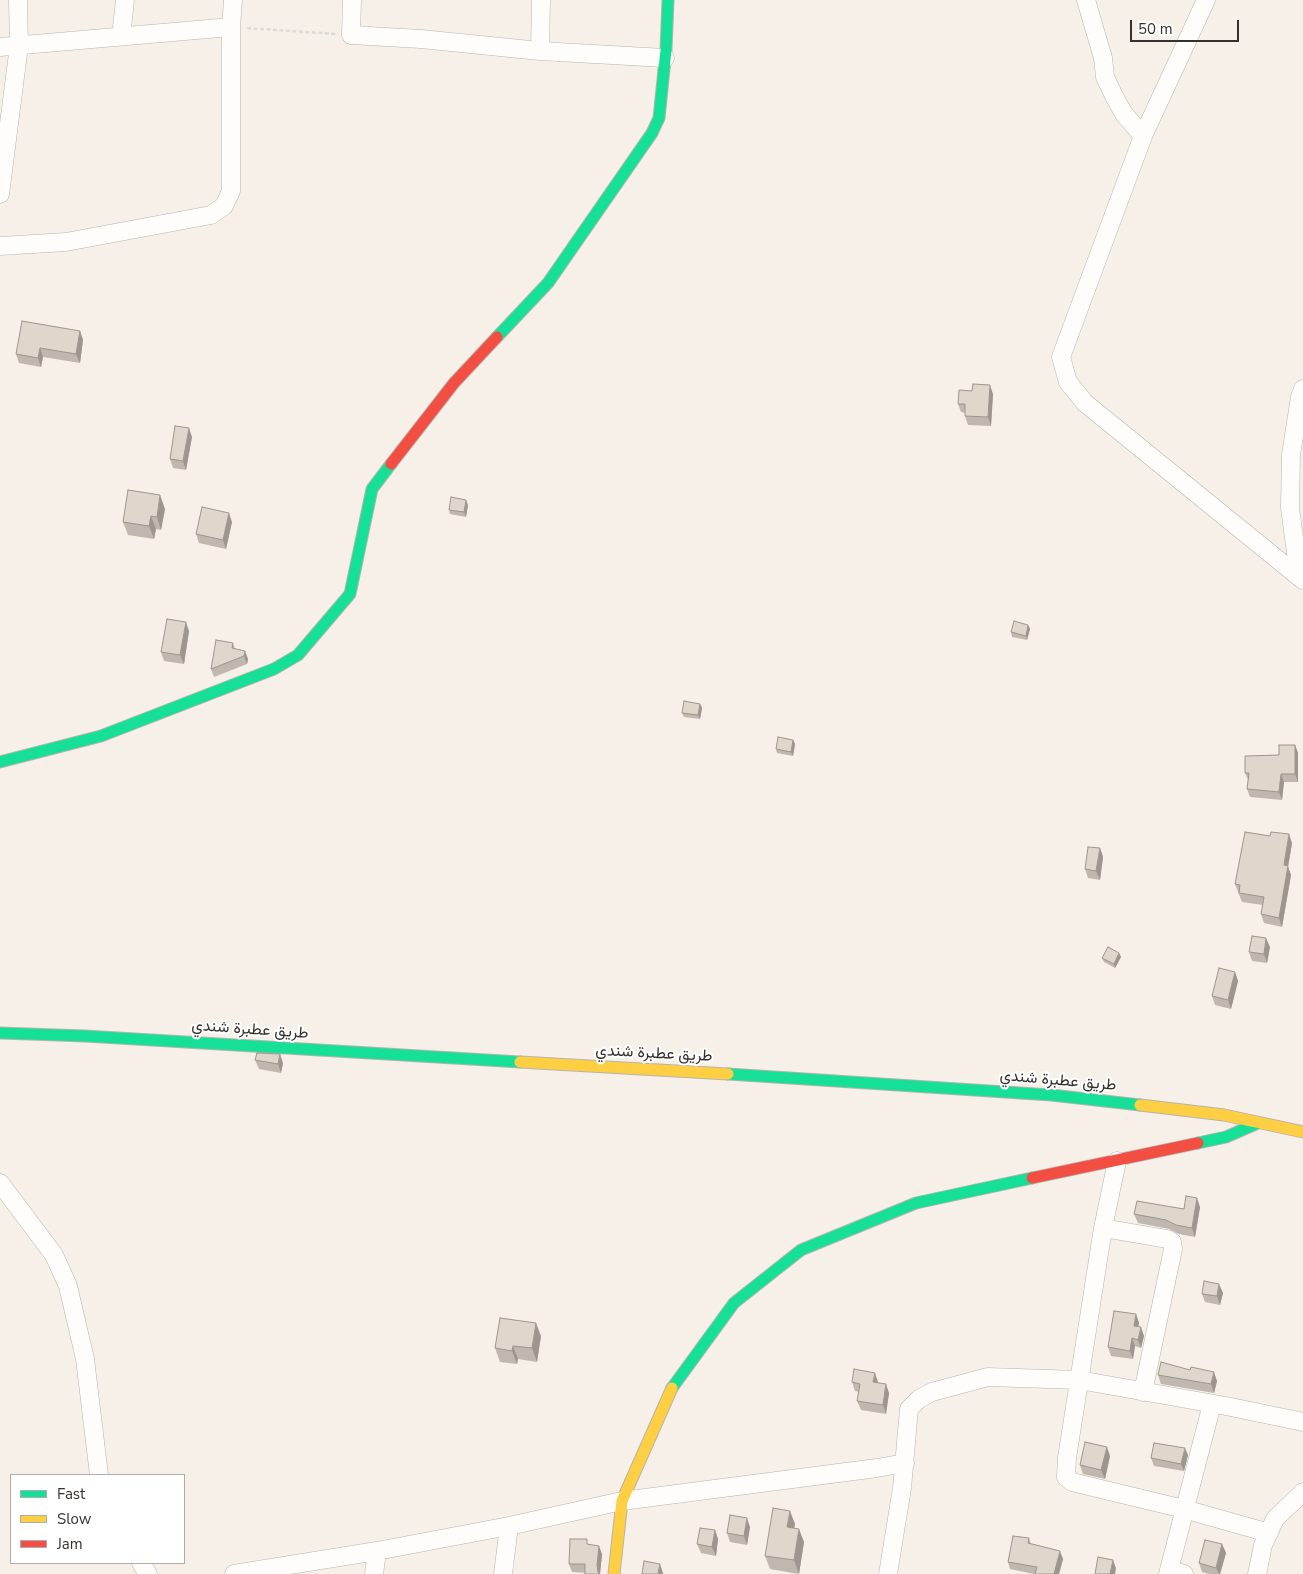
<!DOCTYPE html>
<meta charset="utf-8">
<style>
body{margin:0}
#map{position:relative;width:1303px;height:1574px;overflow:hidden;background:#f6f0e9;font-family:"Nunito Sans",sans-serif}
canvas{display:block}
.legend{position:absolute;left:10px;top:1474px;width:175px;height:90px;box-sizing:border-box;background:#fff;border:1px solid #aeadab;margin:0;padding:6px 9px;list-style:none;font-size:15px;color:#35312c}
.legend li{display:flex;align-items:center;gap:10px;height:25px}
.legend b{width:25px;border:1px solid #aeadab}
.scale{position:absolute;left:1130px;top:20px;width:109px;height:22px;box-sizing:border-box;border:2px solid #35312c;border-top:0;padding-left:6px;font-size:15px;line-height:18px;white-space:nowrap;color:#35312c;-webkit-text-stroke:4px #fff;paint-order:stroke}
</style>
<div id="map">
<canvas width="1303" height="1574"></canvas>
<ul class="legend">
<li><b style="height:6px;background:#16e098"></b>Fast</li>
<li><b style="height:6px;background:#ffcf43"></b>Slow</li>
<li><b style="height:6px;background:#f24e42"></b>Jam</li>
</ul>
<div class="scale">50 m</div>
</div>
<script>
const g = document.querySelector('canvas').getContext('2d');
g.lineJoin = 'round';
const shape = rows => new Path2D(rows.map(r => 'M' + r).join(''));
function trace(path, color, width, dash) { g.strokeStyle = color; g.lineWidth = width; g.lineCap = dash ? 'butt' : 'round'; g.setLineDash(dash || []); g.stroke(path); }
function paint(path, color) { g.fillStyle = color; g.fill(path, 'evenodd'); }
function drawText(font, color, halo, rows, align = 'center') {
  g.font = font + ' "Nunito Sans",Vazirmatn,sans-serif'; g.lineWidth = 4; g.setLineDash([]); g.textBaseline = 'middle'; g.strokeStyle = halo; g.fillStyle = color; for (const [text, x, y, turn = 0] of rows) {
    g.save(); g.translate(x, y); g.rotate((+turn || 0) * Math.PI / 180); g.textAlign = isNaN(turn) ? turn : align; if (halo) g.strokeText(text, 0, 0); g.fillText(text, 0, 0); g.restore();
  }
}
const street = shape([
 [352,0,351,35,421,39,540,51,665,58],
 [1086,0,1103,58,1105,77,1114,96,1124,114,1143,136],
 [1206,0,1143,136,1061,357,1068,382,1085,403,1303,580],
 [121,36,125,0],
 [0,47,231,27],
 [540,51,541,0],
 [0,194,19,46,18,0],
 [0,246,66,242,211,215,224,206,231,191,231,27,233,0],
 [1303,389,1300,397,1291,455,1290,508,1297,560,1303,580],
 [1117,1161,1103,1228,1067,1458,1066,1477,1072,1482,1184,1509,1269,1533],
 [0,1183,54,1255,68,1286,85,1359,99,1475],
 [1103,1228,1167,1239,1172,1242,1173,1249,1143,1392],
 [141,1563,148,1574],
 [1169,1570,1184,1574],
 [234,1574,377,1551,509,1526,622,1501,877,1468,905,1463],
 [374,1574,377,1551],
 [503,1574,509,1526],
 [888,1574,902,1488,909,1409,919,1399,932,1392,988,1377,1079,1380,1226,1406,1303,1422],
 [1168,1574,1212,1404],
 [1257,1574,1263,1545,1275,1519,1303,1492]
]);
const fast = shape([
 [497,337,548,283,652,133,659,118,666,50,668,0],
 [0,762,101,736,274,669,298,655,350,594,372,489,391,464],
 [0,1033,85,1036,520,1062],
 [728,1074,1051,1095,1140,1105],
 [1198,1143,1226,1137,1258,1123],
 [672,1388,734,1303,801,1250,916,1203,1032,1178]
]);
const slow = shape([
 [520,1062,728,1074],
 [1140,1105,1224,1115,1303,1132],
 [614,1574,622,1501,672,1388]
]);
const jam = shape([
 [391,464,454,383,497,337],
 [1032,1178,1198,1143]
]);
trace(street, '#b7b3ae', 19);
trace(fast, '#b7b3ae', 13);
trace(slow, '#b7b3ae', 13);
trace(jam, '#b7b3ae', 13);
trace(shape([
 [247,28,336,34]
]), '#dcdbd8', 2.5, [4, 2.5]);
trace(street, '#fefdfc', 18);
trace(fast, '#16e098', 11);
trace(slow, '#ffcf43', 11);
trace(jam, '#f24e42', 11);
paint(shape([
 [80,331,83,340,80,363,43,357,41,367,19,363,16,354],
 [993,394,991,426,968,425,965,416,965,413,961,412,958,404],
 [192,437,186,470,173,468,170,459],
 [468,505,466,517,450,514,449,510],
 [165,509,161,530,156,529,154,539,128,535,123,522],
 [232,522,226,549,199,543,196,534],
 [1028,625,1030,629,1027,640,1012,637,1011,632],
 [189,631,184,664,164,661,161,652],
 [233,643,235,649,248,659,247,664,214,677,211,669],
 [700,704,702,708,700,719,684,717,682,713],
 [793,740,795,744,793,756,777,753,776,749],
 [1295,745,1298,753,1298,782,1284,782,1282,800,1250,797,1247,789,1248,780,1245,773,1279,755],
 [1292,843,1288,867,1291,875,1282,927,1264,923,1261,914,1263,905,1242,902,1235,884],
 [1100,848,1103,857,1100,880,1088,878,1085,869],
 [1270,947,1267,963,1252,961,1249,952],
 [1119,953,1121,957,1115,968,1104,962,1102,958],
 [1235,972,1238,981,1231,1009,1215,1005,1212,996],
 [255,1060,283,1063,281,1073,259,1069],
 [1200,1207,1195,1237,1179,1234,1169,1229,1138,1223,1134,1214],
 [1223,1293,1220,1305,1205,1302,1202,1294],
 [1136,1314,1139,1323,1138,1327,1144,1336,1141,1348,1135,1346,1133,1359,1111,1356,1108,1347],
 [541,1336,537,1362,518,1359,517,1364,500,1362,495,1348],
 [1158,1375,1217,1381,1214,1393,1161,1384],
 [852,1382,878,1382,878,1383,889,1393,886,1414,861,1410,857,1401,859,1392,855,1391],
 [1188,1455,1184,1471,1154,1466,1151,1458],
 [1110,1456,1105,1479,1083,1474,1080,1465],
 [795,1524,794,1528,804,1542,799,1574,770,1569,765,1556],
 [750,1527,747,1545,730,1542,727,1533],
 [715,1530,718,1539,716,1556,701,1553,697,1544],
 [1029,1538,1031,1544,1063,1559,1059,1574,1034,1574,1010,1569,1008,1562],
 [1222,1544,1226,1553,1220,1574,1209,1574,1202,1572,1199,1563],
 [589,1545,602,1554,600,1574,572,1572,569,1564]
]), '#c0b8af');
paint(shape([
 [80,331,83,340,80,363,76,354],
 [40,348,43,357,41,367,38,358],
 [990,385,993,394,991,426,988,417],
 [189,428,192,437,186,470,183,461],
 [160,495,165,509,161,530,157,517],
 [466,500,468,505,466,517,464,512],
 [229,513,232,522,226,549,223,540],
 [151,516,156,529,154,539,149,526],
 [186,622,189,631,184,664,180,655],
 [1028,625,1030,629,1027,640,1026,636],
 [245,651,248,659,247,664,244,656],
 [700,704,702,708,700,719,698,715],
 [793,740,795,744,793,756,791,752],
 [1295,745,1298,753,1298,782,1295,774],
 [1281,774,1284,782,1282,800,1279,792],
 [1289,834,1292,843,1288,867,1291,875,1282,927,1279,918,1284,865],
 [1100,848,1103,857,1100,880,1096,871],
 [1266,938,1270,947,1267,963,1264,954],
 [1119,953,1121,957,1115,968,1114,964],
 [1235,972,1238,981,1231,1009,1228,1000],
 [280,1054,283,1063,281,1073,278,1064],
 [1197,1198,1200,1207,1195,1237,1192,1228],
 [1219,1284,1223,1293,1220,1305,1217,1296],
 [1136,1314,1139,1323,1137,1334,1134,1326],
 [536,1323,541,1336,537,1362,532,1348],
 [1141,1327,1144,1336,1141,1348,1138,1340],
 [1132,1338,1135,1346,1133,1359,1130,1351],
 [513,1346,518,1359,517,1364,512,1351],
 [1214,1372,1217,1381,1214,1393,1211,1384],
 [875,1373,878,1382,877,1391,873,1382],
 [886,1384,889,1393,886,1414,883,1405],
 [1107,1447,1110,1456,1105,1479,1101,1470],
 [1185,1448,1188,1455,1184,1471,1181,1464],
 [790,1511,795,1524,792,1540,787,1527],
 [747,1518,750,1527,747,1545,744,1536],
 [799,1529,804,1542,799,1574,794,1560],
 [715,1530,718,1539,716,1556,712,1547],
 [1222,1544,1226,1553,1220,1574,1219,1574,1216,1568],
 [599,1546,602,1554,600,1574,599,1574,597,1565],
 [1060,1551,1063,1559,1059,1574,1054,1574],
 [1113,1560,1116,1568,1115,1574,1110,1574],
 [660,1564,663,1573,663,1574,658,1574]
]), '#9c968f');
const building = shape([
 [22,321,80,331,76,354,40,348,38,358,16,354,22,321],
 [973,384,990,385,988,417,965,416,965,404,958,404,959,390,972,391,973,384],
 [175,426,189,428,183,461,170,459,175,426],
 [128,490,160,495,157,517,151,516,149,526,123,522,128,490],
 [451,497,466,500,464,512,449,510,451,497],
 [202,507,229,513,223,540,196,534,202,507],
 [167,619,186,622,180,655,161,652,167,619],
 [1014,621,1028,625,1026,636,1011,632,1014,621],
 [216,640,233,643,232,648,245,651,244,656,211,669,216,640],
 [684,701,700,704,698,715,682,713,684,701],
 [778,737,793,740,791,752,776,749,778,737],
 [1279,745,1295,745,1295,774,1281,774,1279,792,1247,789,1249,773,1245,773,1245,756,1279,755,1279,745],
 [1245,832,1270,836,1271,832,1289,834,1284,865,1288,866,1279,918,1261,914,1264,897,1239,893,1240,885,1235,884,1245,832],
 [1088,847,1100,848,1096,871,1085,869,1088,847],
 [1252,936,1266,938,1264,954,1249,952,1252,936],
 [1108,947,1119,953,1114,964,1102,958,1108,947],
 [1219,968,1235,972,1228,1000,1212,996,1219,968],
 [257,1053,280,1054,278,1064,255,1060,257,1053],
 [1186,1196,1197,1198,1192,1228,1176,1225,1166,1220,1134,1214,1137,1201,1184,1209,1186,1196],
 [1204,1281,1219,1284,1217,1296,1202,1294,1204,1281],
 [1114,1311,1136,1314,1134,1326,1141,1327,1138,1340,1132,1338,1130,1351,1108,1347,1114,1311],
 [500,1318,536,1323,532,1348,513,1346,512,1351,495,1348,500,1318],
 [1161,1362,1190,1370,1191,1367,1214,1372,1211,1384,1158,1375,1161,1362],
 [854,1369,875,1373,873,1382,886,1384,883,1405,857,1401,860,1384,852,1382,854,1369],
 [1085,1442,1107,1447,1101,1470,1080,1465,1085,1442],
 [1154,1443,1185,1448,1181,1464,1151,1458,1154,1443],
 [773,1508,790,1511,787,1527,799,1529,794,1560,765,1556,773,1508],
 [730,1515,747,1518,744,1536,727,1533,730,1515],
 [700,1528,715,1530,712,1547,697,1544,700,1528],
 [1013,1536,1029,1538,1028,1543,1060,1551,1054,1574,1035,1574,1037,1567,1008,1562,1013,1536],
 [570,1539,587,1539,587,1544,599,1546,597,1565,598,1572,600,1574,585,1574,585,1564,569,1564,570,1539],
 [1205,1540,1222,1544,1216,1568,1199,1563,1205,1540],
 [1098,1557,1113,1560,1110,1574,1095,1574,1098,1557],
 [644,1561,660,1564,658,1574,642,1574,644,1561]
]);
paint(building, '#dfd6cc');
trace(building, '#9c968f', 1);
drawText('16px', '#35312c', '#fff', [
 ["طريق عطبرة شندي",250,1030,4],
 ["طريق عطبرة شندي",654,1054,3],
 ["طريق عطبرة شندي",1058,1081,5]
]);
</script>
